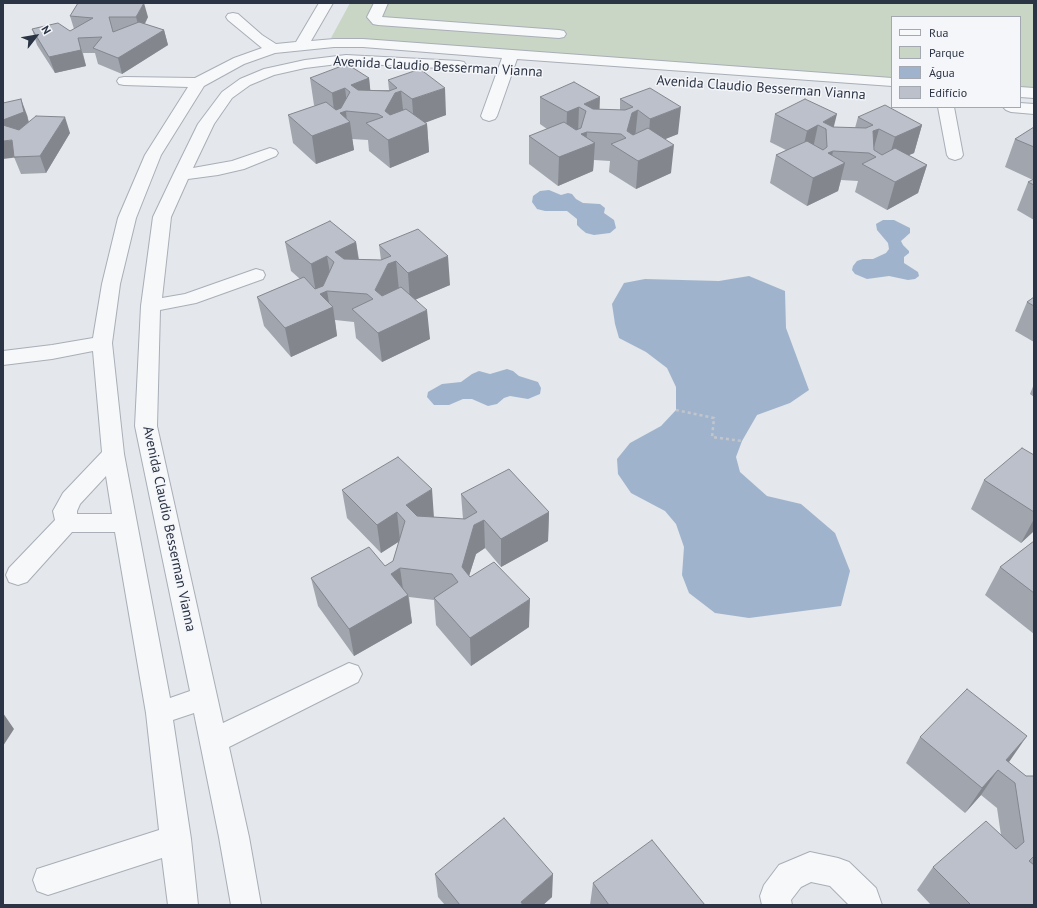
<!DOCTYPE html>
<meta charset="utf-8">
<style>
body{margin:0}
#map{position:relative;width:1037px;height:908px;overflow:hidden;background:#e4e7ec;font-family:"PT Sans",sans-serif}
canvas{display:block}
.frame{position:absolute;inset:0;border:4px solid #2b3445;pointer-events:none}
.legend{position:absolute;left:891px;top:16px;width:130px;height:92px;box-sizing:border-box;background:#f4f6f9;border:1px solid #a4a8b1;margin:0;padding:5px 7px;list-style:none;font-size:12px;color:#2b3445}
.legend li{display:flex;align-items:center;gap:8px;height:20px}
.legend b{width:20px;border:1px solid #a4a8b1}
.north{position:absolute;left:16px;top:16px;width:40px;height:40px;-webkit-text-stroke:3px #f4f6f9;paint-order:stroke;rotate:59deg;font-size:11px;font-weight:700;line-height:16px;text-align:center;color:#2b3445}
.north::after{content:'';display:block;margin:auto;width:14px;height:18px;background:#2b3445;clip-path:polygon(50% 0,100% 100%,50% 72%,0 100%)}
</style>
<div id="map">
<canvas width="1037" height="908"></canvas>
<div class="frame"></div>
<ul class="legend">
<li><b style="height:5px;background:#f7f8fa"></b>Rua</li>
<li><b style="height:11px;background:#c9d6c5"></b>Parque</li>
<li><b style="height:11px;background:#9fb4cc"></b>Água</li>
<li><b style="height:11px;background:#bbc0ca"></b>Edifício</li>
</ul>
<div class="north">N</div>
</div>
<script>
const g = document.querySelector('canvas').getContext('2d');
g.lineJoin = 'round';
function paint(path, color) { g.fillStyle = color; g.fill(path, 'evenodd'); }
const shape = rows => new Path2D(rows.map(r => 'M' + r).join(''));
function trace(path, color, width, dash) { g.strokeStyle = color; g.lineWidth = width; g.lineCap = dash ? 'butt' : 'round'; g.setLineDash(dash || []); g.stroke(path); }
function drawText(font, color, halo, rows, align = 'center') {
  g.font = font + ' "PT Sans",sans-serif'; g.lineWidth = 3; g.setLineDash([]); g.textBaseline = 'middle'; g.strokeStyle = halo; g.fillStyle = color; for (const [text, x, y, turn = 0] of rows) {
    g.save(); g.translate(x, y); g.rotate((+turn || 0) * Math.PI / 180); g.textAlign = isNaN(turn) ? turn : align; if (halo) g.strokeText(text, 0, 0); g.fillText(text, 0, 0); g.restore();
  }
}
paint(shape([
 [350,3,1034,3,1034,91,1020,90,1020,17,892,17,892,81,331,38]
]), '#c9d6c5');
paint(shape([
 [549,190,561,195,568,193,572,194,576,199,583,203,600,204,605,208,604,213,614,220,616,228,610,233,594,235,586,233,581,229,577,225,577,219,567,211,545,211,537,209,532,202,533,196,540,191],
 [883,220,894,220,910,228,910,233,901,241,903,245,909,251,909,253,904,257,904,263,918,272,919,276,915,279,908,280,889,276,867,279,855,274,852,270,853,266,857,261,863,259,873,259,886,253,889,249,888,243,877,230,876,224],
 [749,276,785,291,786,328,809,390,790,403,757,415,742,441,736,457,740,472,767,496,801,504,835,533,850,571,841,606,749,618,715,613,689,593,682,575,684,547,676,524,665,511,631,493,618,474,617,459,630,443,661,426,676,410,676,387,667,368,646,352,619,338,615,324,612,304,624,283,645,279,719,281],
 [507,369,513,371,519,376,538,382,541,388,540,394,528,399,510,396,504,398,497,404,488,406,472,399,463,399,449,405,434,405,427,397,428,392,442,384,461,382,472,374,479,371,490,374]
]), '#9fb4cc');
const minor = shape([
 [319,3,333,3,311,41,334,39,363,39,892,78,892,86,517,59,497,116,495,119,489,121,483,119,481,116,502,58,363,47,334,47,275,53,244,64,204,86,161,155,136,218,120,284,112,343,124,454,170,698,190,691,135,426,141,306,153,217,173,175,198,124,222,92,240,79,264,69,305,60,346,55,459,61,464,62,466,65,464,68,459,69,346,63,305,68,274,75,250,85,232,98,214,124,193,168,232,161,270,148,276,150,278,153,276,156,244,169,218,175,188,179,171,217,162,298,185,294,256,269,263,271,265,275,263,279,196,303,160,310,157,426,223,723,349,663,358,666,362,674,358,682,229,747,249,837,261,905,231,905,219,837,194,713,173,720,191,839,198,905,168,905,162,858,48,895,37,891,33,880,37,869,159,830,146,713,115,532,72,532,27,582,18,585,9,582,6,575,9,568,55,520,53,511,63,493,102,452,93,351,52,359,3,365,3,351,52,345,93,338,102,284,118,218,145,155,188,87,124,85,119,84,117,81,119,78,124,77,195,78,234,58,262,48,228,20,226,17,228,14,233,13,238,14,262,35,276,44,296,42,319,3],
 [106,476,112,514,77,514,77,511,80,504,106,476],
 [374,3,388,3,382,17,559,30,564,31,566,34,564,37,559,38,378,25,373,24,367,17,374,3],
 [1020,87,1034,88,1034,98,1020,97,1020,87],
 [1020,103,1034,104,1034,114,1011,112,1006,110,1003,107,1020,107,1020,103],
 [938,107,954,107,963,155,961,158,955,160,949,158,947,155,938,107],
 [810,852,838,858,849,862,876,888,882,905,849,905,830,886,811,882,801,887,791,900,792,905,762,905,760,896,764,885,779,865,810,852]
]);
trace(minor, '#a9aeb7', 2);
trace(shape([
 [676,410,714,418,712,437,742,441]
]), '#c2c5cb', 2.5, [3, 3]);
paint(minor, '#f7f8fa');
paint(shape([
 [78,3,148,17,145,24,164,30,168,45,122,74,98,64,95,53,83,53,86,66,55,73,37,45,32,29,70,31,74,29,70,16],
 [310,78,369,78,370,90,389,90,388,80,446,115,425,122,427,124,429,152,390,168,369,151,368,140,352,139,354,150,316,164,293,143,288,115,315,106,314,105],
 [540,97,599,109,620,110,620,99,678,134,665,139,671,173,636,189,609,172,610,161,594,160,593,171,558,186,529,164,529,136,547,129,540,124],
 [775,114,834,127,855,128,858,117,922,125,914,153,908,155,927,165,918,193,887,210,855,192,858,181,841,180,838,191,807,206,770,183,776,155,786,150,770,142],
 [27,115,29,122,70,133,46,173,21,174,14,157],
 [1034,127,1034,220,1017,210,1028,182,1033,180,1005,167,1015,139],
 [285,242,356,242,359,259,381,260,379,245,450,285,416,299,430,339,382,362,356,338,354,322,335,320,337,336,291,357,264,326,257,297,300,279,291,271],
 [1034,297,1034,342,1015,331,1027,302],
 [1034,384,1034,397,1030,394],
 [1034,455,1034,531,1021,543,971,509,984,480],
 [342,490,434,517,463,519,461,494,549,512,548,541,501,567,485,548,476,554,469,576,529,627,471,666,436,625,434,600,409,597,412,623,354,656,318,606,311,578,385,566,393,561,399,541,381,553,347,518],
 [1034,541,1034,634,985,595,1000,567],
 [920,737,1009,763,1026,776,1034,776,1034,905,931,905,917,890,933,867,1001,835,997,808,981,795,965,813,906,763],
 [435,874,552,897,543,905,445,905,438,897],
 [593,883,705,905,590,905]
]), '#a1a5ae');
paint(shape([
 [144,3,148,17,140,32,136,17],
 [164,30,168,45,122,74,118,58],
 [78,38,86,66,55,73,49,57],
 [369,78,372,105,351,85],
 [345,88,348,112,346,111,347,123,350,122,354,150,316,164,312,136,335,120,332,93],
 [445,88,446,115,414,127,412,99],
 [401,91,404,118,388,139,385,111,395,93],
 [600,97,599,124,586,111,584,104],
 [21,99,27,115,30,129,3,139,3,120],
 [579,107,578,134,566,140,567,112],
 [681,107,678,134,648,146,650,119],
 [638,110,635,138,627,131,632,113],
 [837,114,830,142,823,122],
 [65,117,70,133,46,173,40,156],
 [427,124,429,152,390,168,388,140],
 [818,125,812,153,801,158,807,131],
 [922,125,914,153,887,165,895,137],
 [879,129,872,155,869,153,873,131],
 [587,132,586,147,595,143,593,171,558,186,559,157,581,134],
 [12,140,19,157,3,159,3,141],
 [674,145,671,173,636,189,638,161],
 [833,151,829,171,845,163,838,191,807,206,813,178,828,153],
 [927,165,918,193,887,210,895,182],
 [356,242,360,271,339,281,335,252],
 [327,256,332,285,316,293,311,264],
 [448,256,450,285,410,302,408,273],
 [396,261,399,290,379,319,375,290,388,264],
 [327,291,330,308,333,307,337,336,291,357,285,328,320,294],
 [427,310,430,339,382,362,378,333],
 [432,489,434,518,409,534,406,505],
 [397,512,400,541,381,553,377,525],
 [549,512,548,541,501,567,501,539],
 [1034,519,1034,531,1021,543],
 [484,520,485,548,476,554,463,595,462,567,474,525],
 [400,568,404,596,391,574],
 [408,595,412,623,354,656,349,629],
 [530,599,529,627,471,666,470,638],
 [3,713,14,729,3,746],
 [1027,736,1009,762,1001,772,1006,760],
 [998,770,981,795,965,813,982,788],
 [553,874,552,897,543,905,521,905,521,902]
]), '#83868d');
const building = shape([
 [78,3,144,3,136,17,109,17,113,32,139,22,164,30,118,58,93,48,102,37,78,38,81,50,49,57,32,29,58,23,70,31,93,18,70,16,78,3],
 [347,64,369,78,351,85,358,90,389,91,397,88,388,80,420,69,445,88,412,99,401,91,395,93,385,111,390,115,406,109,427,124,388,140,366,123,383,117,378,114,346,111,340,113,350,122,312,136,288,115,326,102,336,110,341,108,350,92,345,88,332,93,310,78,347,64],
 [574,82,600,97,584,104,593,109,625,110,633,107,620,99,650,88,681,107,650,119,638,110,632,113,627,131,633,135,648,128,674,145,638,161,611,144,626,138,621,134,587,132,581,134,595,143,559,157,529,136,564,122,576,130,581,128,586,111,579,107,567,112,540,97,574,82],
 [21,99,24,112,3,120,3,103,21,99],
 [805,99,837,114,823,122,833,127,866,128,873,125,858,117,885,105,922,125,895,137,879,129,873,131,874,150,882,155,895,148,927,165,895,182,862,164,876,157,869,153,833,151,828,153,845,163,813,178,776,155,807,141,823,150,827,147,826,129,818,125,807,131,775,114,805,99],
 [36,116,65,117,40,156,14,157,12,140,3,141,3,125,19,130,36,116],
 [1034,127,1034,147,1015,139,1034,127],
 [1034,179,1034,185,1028,182,1034,179],
 [330,221,356,242,335,252,344,259,381,260,391,256,379,245,418,229,448,256,408,273,396,261,388,264,375,290,382,296,401,287,427,310,378,333,352,309,373,299,367,294,327,291,320,294,333,307,285,328,257,297,304,277,315,289,323,286,334,262,327,256,311,264,285,242,330,221],
 [1034,297,1034,306,1027,302,1034,297],
 [1022,448,1034,455,1034,512,984,480,1022,448],
 [398,457,432,489,406,505,417,516,465,519,477,512,461,494,509,469,549,512,501,539,484,520,474,525,462,567,470,577,494,562,530,599,470,638,434,598,458,582,452,574,400,568,391,574,408,595,349,629,311,578,369,547,385,566,393,561,405,521,397,512,377,525,342,490,398,457],
 [1034,541,1034,593,1000,567,1034,541],
 [967,689,1027,736,1006,760,1026,776,1034,776,1034,856,1029,861,1034,865,1034,905,971,905,933,867,986,821,1016,849,1024,842,1015,783,998,770,982,788,920,737,967,689],
 [504,818,553,874,521,902,523,905,460,905,435,874,504,818],
 [652,840,705,905,609,905,593,883,652,840]
]);
paint(building, '#bbc0ca');
trace(building, '#83868d', 1);
drawText('14px', '#2b3445', '#f4f6f9', [
 ["Avenida Claudio Besserman Vianna",438,67,3],
 ["Avenida Claudio Besserman Vianna",761,88,4],
 ["Avenida Claudio Besserman Vianna",169,529,78]
]);
</script>
